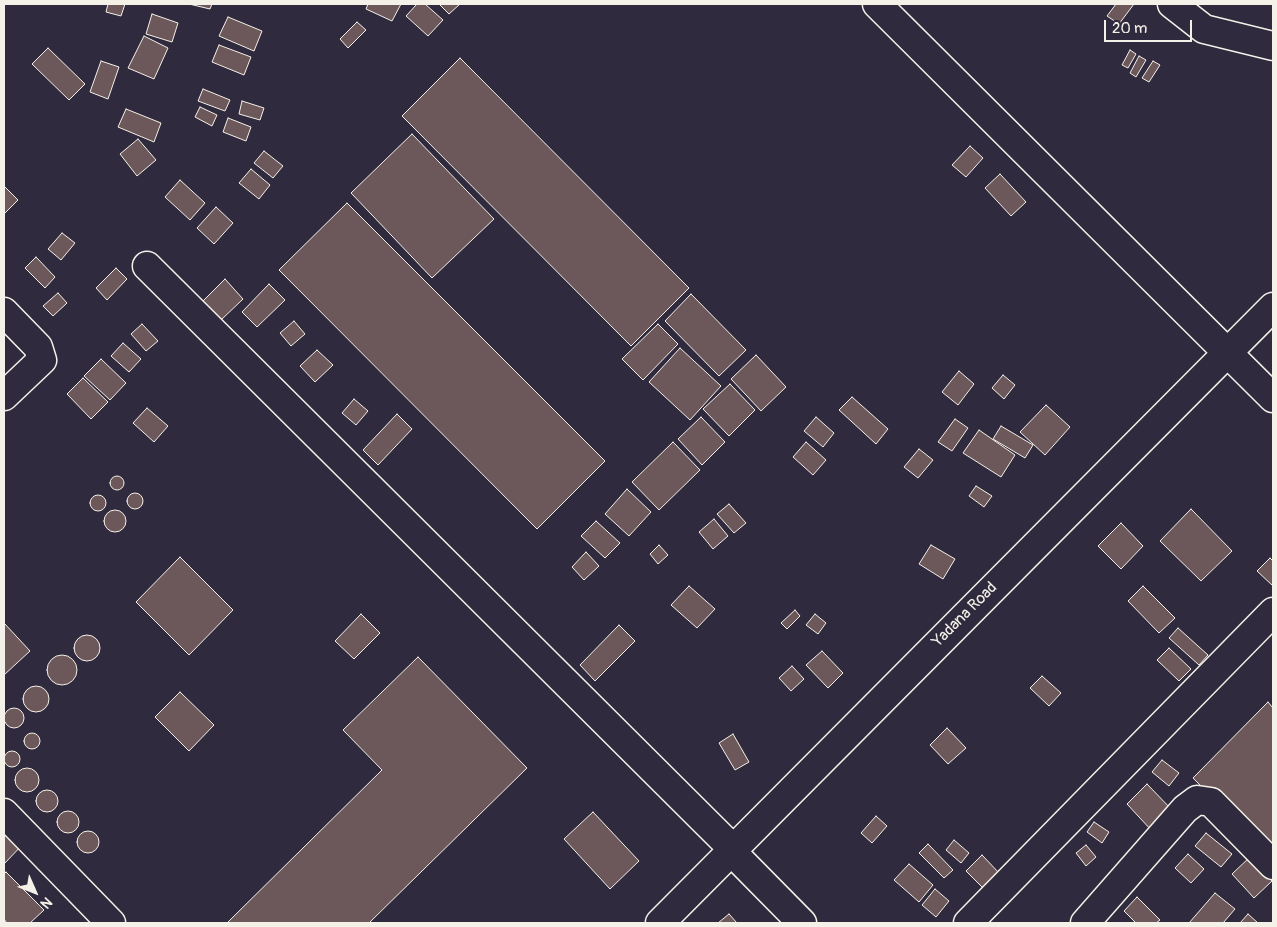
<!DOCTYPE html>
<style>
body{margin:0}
#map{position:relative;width:1277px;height:927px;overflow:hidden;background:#2f2a3d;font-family:Pangolin,sans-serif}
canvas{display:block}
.frame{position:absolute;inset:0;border:5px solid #f4f1e8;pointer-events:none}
.north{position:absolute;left:10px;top:867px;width:50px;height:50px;-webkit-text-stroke:4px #2f2a3d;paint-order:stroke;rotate:134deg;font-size:14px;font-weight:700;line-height:20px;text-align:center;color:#f4f1e8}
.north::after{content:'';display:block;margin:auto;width:18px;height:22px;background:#f4f1e8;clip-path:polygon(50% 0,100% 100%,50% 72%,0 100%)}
.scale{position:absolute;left:1104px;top:20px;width:88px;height:22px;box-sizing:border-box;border:2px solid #f4f1e8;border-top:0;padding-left:6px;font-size:15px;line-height:18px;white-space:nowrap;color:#f4f1e8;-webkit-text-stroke:4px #2f2a3d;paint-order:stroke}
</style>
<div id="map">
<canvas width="1277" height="927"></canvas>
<div class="frame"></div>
<div class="north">N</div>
<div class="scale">20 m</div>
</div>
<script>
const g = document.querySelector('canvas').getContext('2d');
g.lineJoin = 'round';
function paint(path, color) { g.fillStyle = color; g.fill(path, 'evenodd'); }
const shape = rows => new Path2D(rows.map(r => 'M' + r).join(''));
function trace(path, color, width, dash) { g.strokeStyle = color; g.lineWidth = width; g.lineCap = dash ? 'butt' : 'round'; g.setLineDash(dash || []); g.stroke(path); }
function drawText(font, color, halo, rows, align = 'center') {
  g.font = font + ' Pangolin,sans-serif'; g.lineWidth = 4; g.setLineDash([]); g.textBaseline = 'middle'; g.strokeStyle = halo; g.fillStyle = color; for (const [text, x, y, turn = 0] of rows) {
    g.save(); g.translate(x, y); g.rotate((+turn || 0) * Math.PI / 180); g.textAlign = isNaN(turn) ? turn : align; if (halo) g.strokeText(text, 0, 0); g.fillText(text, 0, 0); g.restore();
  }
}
const building = shape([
 [108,4,125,4,121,16,106,12,108,4],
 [189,4,212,4,210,9,189,4],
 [368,4,401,4,392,21,366,9,368,4],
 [417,4,425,4,443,20,428,36,406,16,417,4],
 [439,4,460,4,449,14,439,4],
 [1116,4,1134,4,1119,24,1107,16,1116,4],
 [152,14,178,23,172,42,146,34,152,14],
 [228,17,262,31,254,51,219,36,228,17],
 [357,22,366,30,348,48,340,39,357,22],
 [144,36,168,48,154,79,128,68,144,36],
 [219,45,251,57,244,75,212,62,219,45],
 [48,48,85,84,69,100,32,64,48,48],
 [1130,50,1136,54,1128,68,1122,65,1130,50],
 [1139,56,1146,60,1136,77,1130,73,1139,56],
 [460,58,689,288,631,346,402,116,460,58],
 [101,61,119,67,108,99,90,92,101,61],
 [1153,61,1160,65,1149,82,1142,78,1153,61],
 [203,89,230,100,225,111,198,101,203,89],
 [242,101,264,108,260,120,239,114,242,101],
 [200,107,217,115,212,126,195,117,200,107],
 [126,109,161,123,154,142,118,127,126,109],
 [228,118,251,127,246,141,223,132,228,118],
 [412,134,494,219,432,278,351,193,412,134],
 [138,139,156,160,137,176,120,154,138,139],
 [970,146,983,158,966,177,952,165,970,146],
 [264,151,283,166,273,178,254,163,264,151],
 [251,169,270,185,259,199,239,183,251,169],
 [1000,174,1026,202,1011,216,985,188,1000,174],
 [180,180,205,203,190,220,165,197,180,180],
 [4,186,18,200,4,214,4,186],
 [347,203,605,461,537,529,279,270,347,203],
 [216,207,233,223,214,244,197,228,216,207],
 [62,233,75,243,61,260,48,249,62,233],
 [36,257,55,277,45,288,25,268,36,257],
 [116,268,127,279,107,300,96,288,116,268],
 [225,279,243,299,221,320,203,301,225,279],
 [269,284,285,300,257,327,242,312,269,284],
 [58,293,67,303,53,316,43,306,58,293],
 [691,294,746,350,719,376,665,321,691,294],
 [294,321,305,334,291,346,280,333,294,321],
 [142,324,158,341,146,351,131,334,142,324],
 [658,324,678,344,643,380,622,359,658,324],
 [123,343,141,359,129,372,111,356,123,343],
 [680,348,721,386,690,420,649,382,680,348],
 [317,350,333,365,315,382,300,366,317,350],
 [756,355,786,387,761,411,731,379,756,355],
 [101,359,126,383,110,400,84,376,101,359],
 [959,371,974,384,958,405,942,392,959,371],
 [1003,375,1015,385,1004,399,992,388,1003,375],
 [83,378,108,402,91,419,67,394,83,378],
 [730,384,755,410,729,436,703,409,730,384],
 [852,397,888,429,876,444,839,410,852,397],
 [354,399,368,411,356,425,342,413,354,399],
 [1046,405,1070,427,1045,455,1020,432,1046,405],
 [147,408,168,426,154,442,133,423,147,408],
 [397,414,412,429,378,465,363,450,397,414],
 [701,417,725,442,702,465,678,439,701,417],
 [816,417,834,433,823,447,804,431,816,417],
 [955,419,968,428,952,451,938,442,955,419],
 [1001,426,1033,445,1025,458,993,439,1001,426],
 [979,430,1015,455,1001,477,963,453,979,430],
 [673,442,700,470,659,510,632,482,673,442],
 [806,442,826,460,813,475,793,457,806,442],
 [919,449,933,460,918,478,904,467,919,449],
 '110 483a7 7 0 1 1 14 0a7 7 0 1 1-14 0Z',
 [976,486,992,496,984,507,969,496,976,486],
 [627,489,651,512,629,536,605,514,627,489],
 '127 501a8 8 0 1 1 16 0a8 8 0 1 1-16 0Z',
 '90 503a8 8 0 1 1 16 0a8 8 0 1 1-16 0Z',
 [729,504,746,523,734,533,717,514,729,504],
 [1191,509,1232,551,1201,581,1160,541,1191,509],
 '104 521a11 11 0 1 1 22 0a11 11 0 1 1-22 0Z',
 [714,519,728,536,713,549,699,532,714,519],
 [596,521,620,543,605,558,581,536,596,521],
 [1121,523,1143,546,1121,569,1098,546,1121,523],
 [659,545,668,555,658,564,650,554,659,545],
 [931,545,955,559,943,579,919,564,931,545],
 [586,552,599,566,584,580,572,567,586,552],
 [180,557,233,610,189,655,136,602,180,557],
 [1270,558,1273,561,1273,586,1257,571,1270,558],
 [689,586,715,609,697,628,671,605,689,586],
 [1143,586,1175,618,1159,633,1128,601,1143,586],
 [795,610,800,616,787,629,781,623,795,610],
 [361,614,380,633,354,659,335,641,361,614],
 [815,614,826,623,818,634,806,625,815,614],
 [4,623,30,651,4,675,4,623],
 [619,625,635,641,595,681,580,665,619,625],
 [1178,628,1208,655,1199,665,1169,638,1178,628],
 '74 648a13 13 0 1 1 26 0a13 13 0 1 1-26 0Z',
 [1169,648,1191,669,1179,681,1157,660,1169,648],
 [822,651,843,673,828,688,806,665,822,651],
 '47 670a15 15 0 1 1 30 0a15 15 0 1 1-30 0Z',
 [418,657,527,768,369,923,227,923,382,770,343,730,418,657],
 [792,666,804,679,791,691,779,678,792,666],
 [1042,676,1061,693,1049,706,1030,688,1042,676],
 '23 699a13 13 0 1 1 26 0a13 13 0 1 1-26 0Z',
 [180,692,214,725,189,751,155,717,180,692],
 [1268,702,1273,708,1273,859,1193,778,1268,702],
 '4 718a10 10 0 1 1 20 0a10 10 0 1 1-20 0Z',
 [947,728,966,748,948,764,930,745,947,728],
 '24 741a8 8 0 1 1 16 0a8 8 0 1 1-16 0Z',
 [733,734,749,762,735,770,719,743,733,734],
 '4 759a8 8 0 1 1 16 0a8 8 0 1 1-16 0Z',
 [1162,760,1179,773,1169,786,1152,772,1162,760],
 '15 780a12 12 0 1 1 24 0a12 12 0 1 1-24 0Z',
 [1147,784,1173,811,1152,831,1127,804,1147,784],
 '36 801a11 11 0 1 1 22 0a11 11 0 1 1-22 0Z',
 '57 822a11 11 0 1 1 22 0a11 11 0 1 1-22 0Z',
 [593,812,639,861,610,889,564,839,593,812],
 [876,816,887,826,872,843,861,833,876,816],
 [4,821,25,842,4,864,4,821],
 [1094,822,1109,832,1102,843,1087,832,1094,822],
 '77 842a11 11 0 1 1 22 0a11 11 0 1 1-22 0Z',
 [1206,833,1232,854,1221,867,1195,846,1206,833],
 [954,840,969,853,961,863,946,850,954,840],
 [928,844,953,870,944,878,919,853,928,844],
 [1086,845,1096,857,1086,866,1076,853,1086,845],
 [1188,854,1204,869,1191,883,1175,868,1188,854],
 [982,855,1000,874,984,889,966,871,982,855],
 [1250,857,1272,881,1254,898,1232,874,1250,857],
 [909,864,933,885,919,902,894,880,909,864],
 [6,872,44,910,30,923,7,923,4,919,4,874,6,872],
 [935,889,949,901,936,917,922,905,935,889],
 [1215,893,1235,909,1223,923,1189,923,1215,893],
 [1137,897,1160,920,1156,923,1136,923,1124,911,1137,897],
 [729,914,737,923,718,923,729,914],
 [1248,914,1258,923,1240,923,1248,914]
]);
paint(building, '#6c585a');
trace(building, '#f4f1e8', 1);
const minor = shape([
 [877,4,1273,398],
 [1172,4,1204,29,1273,46],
 [147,266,732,848],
 [4,312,38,347,42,360,4,396],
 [4,813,111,923],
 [733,853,802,923],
 [660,923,1273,307],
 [968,923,1273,612],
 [1085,923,1185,809,1197,800,1211,802,1273,865]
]);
trace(minor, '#f4f1e8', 31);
trace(minor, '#2f2a3d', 28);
drawText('16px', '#f4f1e8', '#2f2a3d', [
 ["Yadana Road",965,615,-45]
]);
</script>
